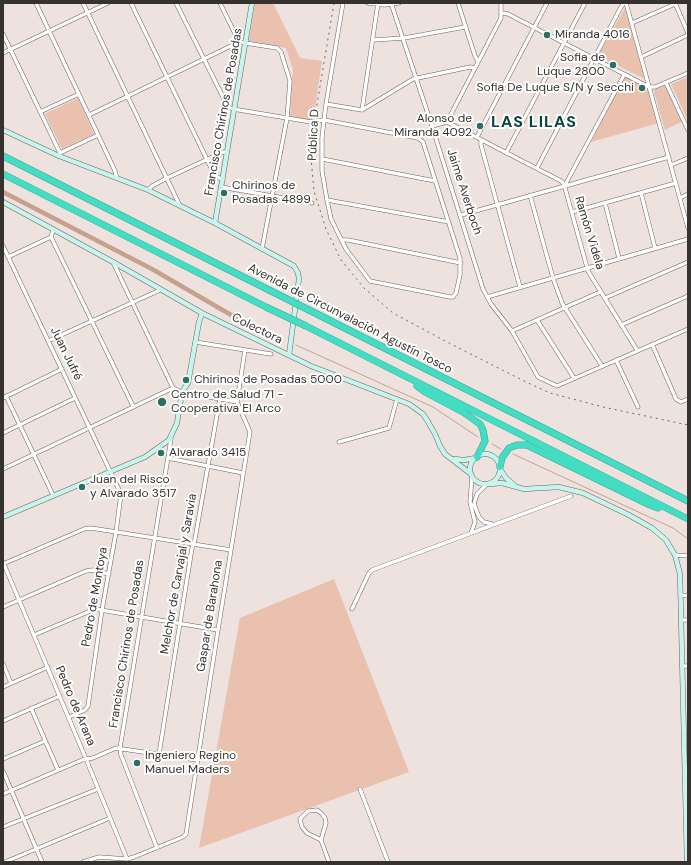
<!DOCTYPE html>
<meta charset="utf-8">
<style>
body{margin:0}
#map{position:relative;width:691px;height:865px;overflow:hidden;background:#ede2dd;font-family:"DM Sans",sans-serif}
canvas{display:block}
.frame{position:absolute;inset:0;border:4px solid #363230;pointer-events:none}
</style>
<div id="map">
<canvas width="691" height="865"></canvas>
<div class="frame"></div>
</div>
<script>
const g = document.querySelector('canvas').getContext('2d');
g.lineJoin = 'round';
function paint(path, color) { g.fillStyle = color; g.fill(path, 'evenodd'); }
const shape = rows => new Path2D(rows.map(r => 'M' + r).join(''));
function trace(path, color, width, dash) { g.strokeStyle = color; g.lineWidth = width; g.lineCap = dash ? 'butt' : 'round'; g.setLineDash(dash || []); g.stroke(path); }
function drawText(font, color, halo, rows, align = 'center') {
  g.font = font + ' "DM Sans",sans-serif'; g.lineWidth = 4; g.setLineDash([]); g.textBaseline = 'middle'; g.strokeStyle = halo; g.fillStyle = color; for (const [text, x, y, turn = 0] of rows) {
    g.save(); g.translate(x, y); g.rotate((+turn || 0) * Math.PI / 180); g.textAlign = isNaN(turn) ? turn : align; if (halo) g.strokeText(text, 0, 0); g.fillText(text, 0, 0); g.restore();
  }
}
paint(shape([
 [255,3,273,3,300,58,322,61,313,121,290,117,293,70,286,48,249,41],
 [625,8,645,79,598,56],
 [625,76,649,89,659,123,591,142],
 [688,77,688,121,671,84],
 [664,86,668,87,683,121,665,130,654,92,655,89],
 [78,98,94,134,62,149,45,114],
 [334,579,409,772,199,848,240,618]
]), '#e9c1ae');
trace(shape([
 [296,345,433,407,478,437],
 [492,444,501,449],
 [513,454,673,528,688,539]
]), '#c7a08e', 1);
trace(shape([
 [3,192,152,269,238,319,280,338]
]), '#c7a08e', 4.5);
const minor = shape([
 [36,3,115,171,117,178],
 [83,3,180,206],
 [131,3,214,174,219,178,223,179],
 [176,3,228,107,233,109,311,122,324,120,418,138,423,142,460,258,460,275,456,293,453,297,450,297,370,281,346,249,331,219,327,200,322,171,322,138,324,120,326,104,343,3],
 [220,3,239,42],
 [368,3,384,5,399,3],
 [391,3,432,126,483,289,491,304,512,331,538,377,557,386,688,329],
 [458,3,475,56,478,61],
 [626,3,688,228],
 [675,3,688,33],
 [502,13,508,14,649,87,655,87,688,73],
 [632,23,675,4],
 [3,34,60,153,59,156],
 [373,40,404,38,465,27],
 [239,42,277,48,281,52,290,81,287,118,262,249],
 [3,53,108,3],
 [641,57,688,35],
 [624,75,565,185,565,188,588,271,637,350],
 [666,83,688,130],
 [326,104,362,110,413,79,470,67,475,68],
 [362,110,378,3],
 [40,112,79,94],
 [89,115,239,42],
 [447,122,501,18,501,3],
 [432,126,447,122,561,181,565,185],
 [477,137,547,3],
 [481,139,481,145,520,287],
 [60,153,98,135],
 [506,153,585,3],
 [322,159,435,181],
 [671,165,688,158],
 [537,168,621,7,624,3],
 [221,187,312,203],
 [148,190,152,186,167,178,223,152,227,152],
 [641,193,655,248],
 [530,195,553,278,562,303,602,366],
 [680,198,688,194],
 [327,200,449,222],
 [605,203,619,258],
 [572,212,676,183],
 [461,215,669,157],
 [53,230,51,237,133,406],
 [341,240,348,240,461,263],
 [3,246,121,494,116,532,102,610,88,706,85,710,69,717],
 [8,257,51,237],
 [113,262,173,388],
 [487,297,688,239],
 [605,298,688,262],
 [537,320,574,378],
 [621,325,688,296],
 [512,331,600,292],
 [48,341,160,290],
 [195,342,271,354],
 [652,344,676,399,681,402,688,399],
 [616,360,638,407],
 [6,396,53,495],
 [3,398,62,369],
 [3,433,75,398],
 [339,442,389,428,397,399],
 [168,458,243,473],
 [3,469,173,388,182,392,237,402],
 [487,484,477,494,474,504,479,517,484,522,492,524],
 [471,533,475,522,470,502,472,477],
 [675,555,688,556],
 [3,562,86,759,127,859],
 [3,564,84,529,91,528,231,550],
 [680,595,688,596],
 [3,607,86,571,93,570,109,574],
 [352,609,369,573,372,570,571,496],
 [681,620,688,620],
 [34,635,95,609,218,630],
 [3,664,11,683],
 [682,666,688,666],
 [3,687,48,667],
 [31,708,58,770],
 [3,721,60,696],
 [159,754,192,548,195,539,220,398],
 [3,759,45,741],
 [3,771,42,862],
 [360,789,388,862],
 [3,794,82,760,93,758,116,748,197,760],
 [3,827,98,789],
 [321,840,307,833,302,827,300,819,308,811,317,810,322,814,325,818,326,823,321,840,329,862],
 [157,848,121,755,120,748,171,439],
 [5,862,110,818],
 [83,862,99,857,127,859,134,857,183,837,186,834,218,630,250,432,237,402,245,350]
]);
const secondary = shape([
 [3,130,59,156,148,190,215,223,294,266,298,273,299,279,289,355],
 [3,202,113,262,202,313,311,366,409,404,423,414,427,420,435,434,440,446,445,454,471,474],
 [215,223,252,3],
 '470 469a15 15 0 1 1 30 0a15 15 0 1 1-30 0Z',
 [454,459,464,460,476,458],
 [500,469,506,478,514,485],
 [490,484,502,483,524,489,559,487,583,493,627,514,652,528,666,540,675,555,680,574,687,862],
 [3,517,145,457,169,440,177,423,182,392,188,383,199,322,202,313]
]);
const motorway = shape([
 [3,156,269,290],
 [3,174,266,307],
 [309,310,688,501],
 [306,326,688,519],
 [417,386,425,392,463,412,480,424,483,430,485,441,477,457],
 [500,467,502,458,509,448,517,445,527,445,650,505,658,508]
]);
trace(minor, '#6c625e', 4.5);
trace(secondary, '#6c625e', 5.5);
trace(motorway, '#3ea190', 7);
trace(minor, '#fff', 3.5);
trace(secondary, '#c7f5ed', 4.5);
trace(motorway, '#43ddc4', 6);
trace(shape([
 [334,3,310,146,314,191,326,229,341,260,364,288,393,313,447,342,526,382,550,393,603,407,688,425]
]), '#6d6764', 1, [2, 4]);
const motorwayBridge = shape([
 [269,290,309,310],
 [266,307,306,326]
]);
trace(motorwayBridge, '#3ea190', 7, []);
trace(motorwayBridge, '#43ddc4', 6);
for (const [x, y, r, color] of [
 [547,35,4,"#2c7064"],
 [613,65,4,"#2c7064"],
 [642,88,4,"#2c7064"],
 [480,126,4,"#2c7064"],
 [224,193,4,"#2c7064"],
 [186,380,4,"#2c7064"],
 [162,402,5,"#2c7064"],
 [161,453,4,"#2c7064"],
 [82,487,4,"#2c7064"],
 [137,763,4,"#2c7064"]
]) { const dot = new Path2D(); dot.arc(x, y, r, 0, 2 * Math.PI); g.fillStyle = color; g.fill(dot); trace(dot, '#fff', 1.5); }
drawText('12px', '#363230', '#fff', [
 ["Miranda 4016",555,35],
 ["Sofia de",605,58,"right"],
 ["Luque 2800",605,72,"right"],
 ["Sofia De Luque S/N y Secchi",634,88,"right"],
 ["Alonso de",472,119,"right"],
 ["Miranda 4092",472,133,"right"],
 ["Chirinos de",232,186],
 ["Posadas 4899",232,200],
 ["Chirinos de Posadas 5000",194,380],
 ["Centro de Salud 71 -",171,395],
 ["Cooperativa El Arco",171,409],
 ["Alvarado 3415",169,453],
 ["Juan del Risco",90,480],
 ["y Alvarado 3517",90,494],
 ["Ingeniero Regino",145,756],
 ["Manuel Maders",145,770]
], 'left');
drawText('12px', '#363230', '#fff', [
 ["Francisco Chirinos de Posadas",224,112,-80],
 ["Pública D",314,135,-87],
 ["Jaime Averboch",464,192,72],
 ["Ramón Videla",589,233,73],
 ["Avenida de Circunvalación Agustín Tosco",350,319,27],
 ["Colectora",257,329,26],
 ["Juan Jufré",66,354,64],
 ["Melchor de Carvajal y Saravia",179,574,-80],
 ["Pedro de Montoya",95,597,-80],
 ["Gaspar de Barahona",210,616,-81],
 ["Francisco Chirinos de Posadas",127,644,-81],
 ["Pedro de Arana",75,706,67]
]);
g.letterSpacing = '1px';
drawText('bold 16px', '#07443b', '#fff', [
 ["LAS LILAS",534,123]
]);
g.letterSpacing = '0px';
</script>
